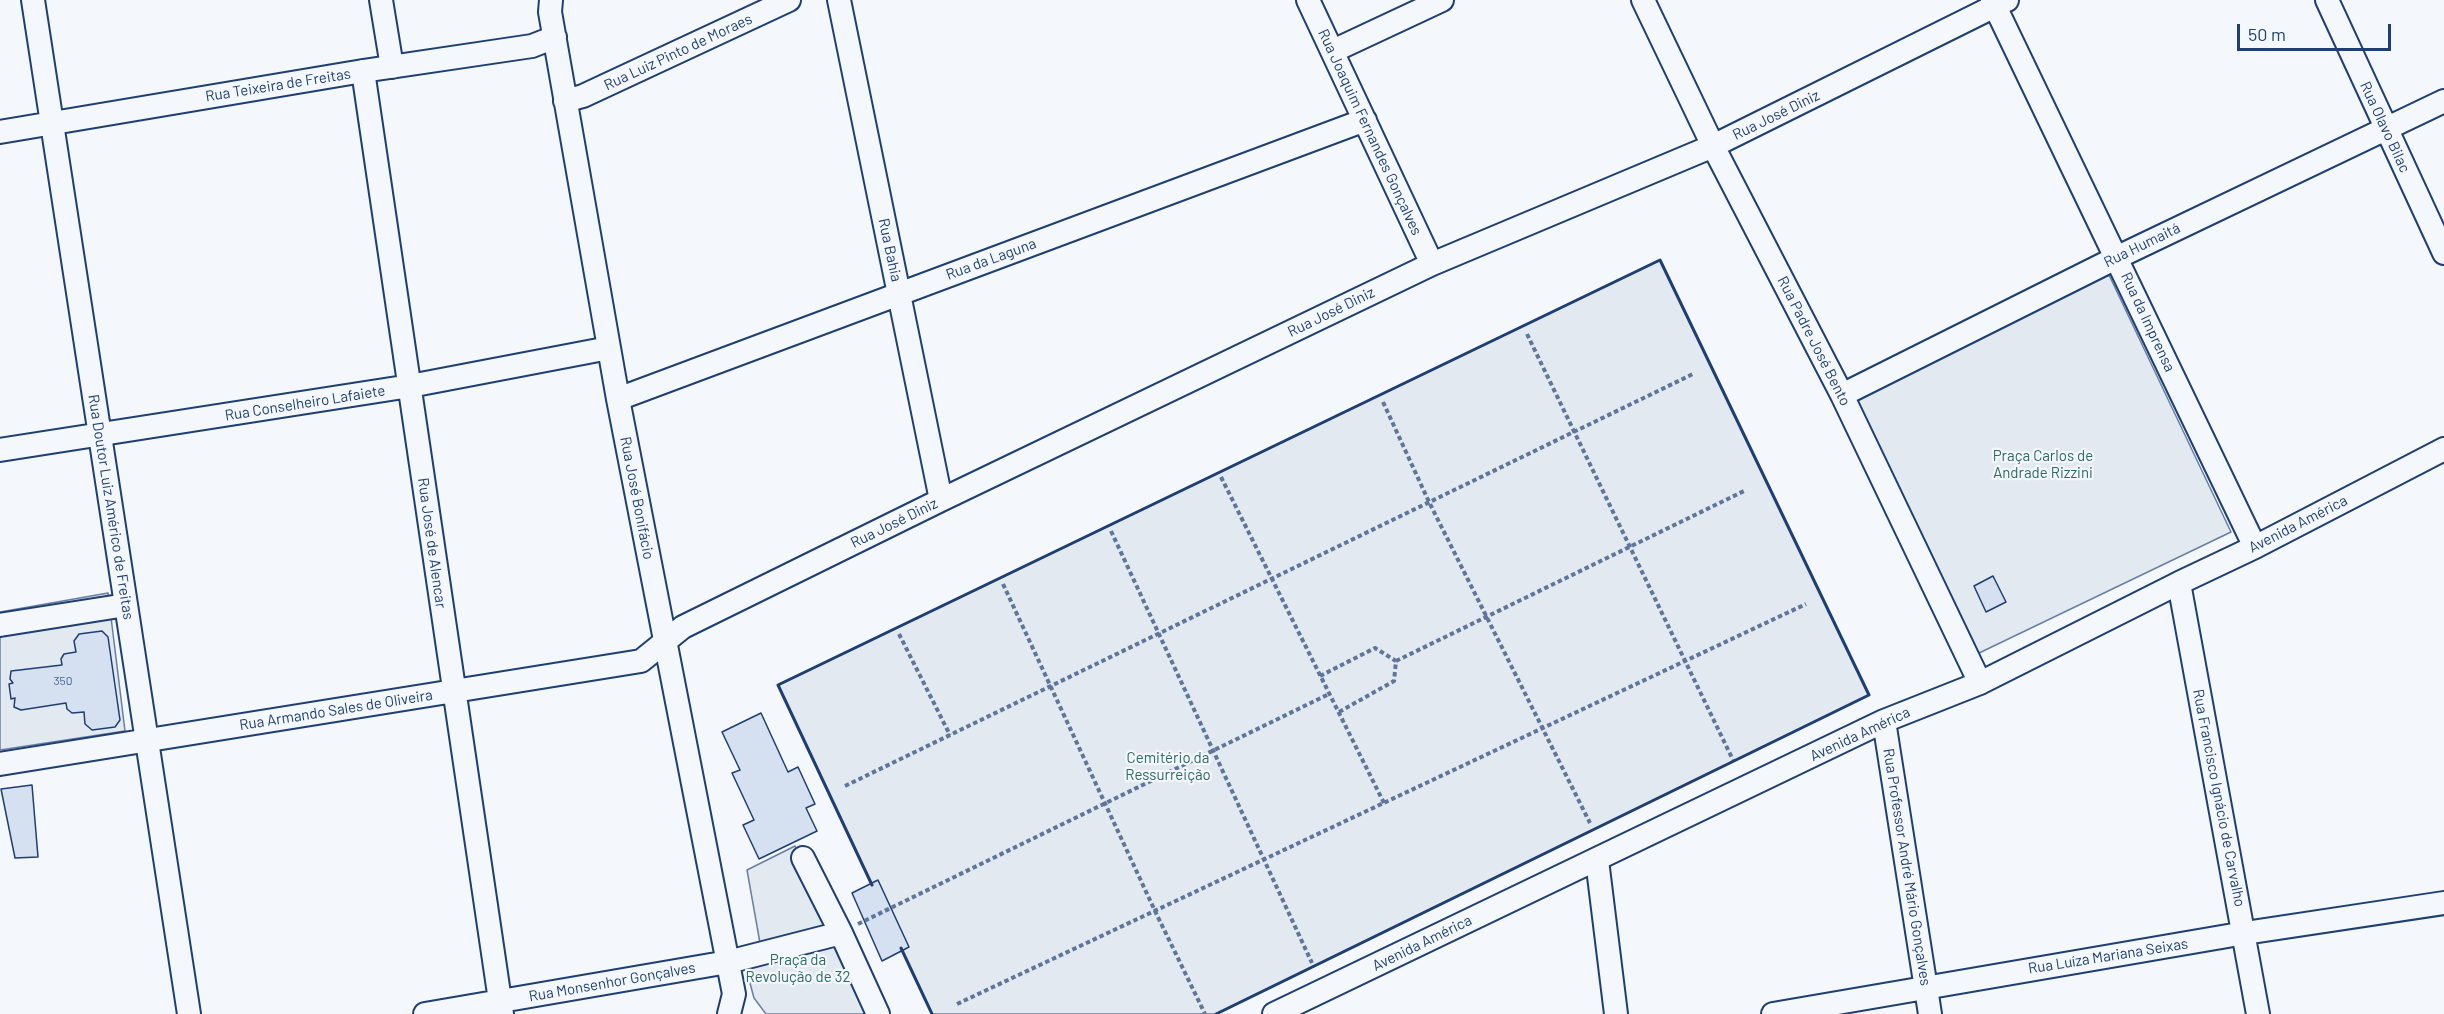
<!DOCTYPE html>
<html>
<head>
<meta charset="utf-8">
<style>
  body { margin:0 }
  #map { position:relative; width:2444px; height:1014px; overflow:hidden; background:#f4f7fb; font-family:Barlow,sans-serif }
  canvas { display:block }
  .scale { position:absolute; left:2237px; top:24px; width:154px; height:27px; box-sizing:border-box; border:3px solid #1d3f73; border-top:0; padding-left:8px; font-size:18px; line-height:21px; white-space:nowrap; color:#1d3f73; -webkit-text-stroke:4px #f4f7fb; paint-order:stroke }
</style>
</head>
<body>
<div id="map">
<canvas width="2444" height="1014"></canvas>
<div class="scale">50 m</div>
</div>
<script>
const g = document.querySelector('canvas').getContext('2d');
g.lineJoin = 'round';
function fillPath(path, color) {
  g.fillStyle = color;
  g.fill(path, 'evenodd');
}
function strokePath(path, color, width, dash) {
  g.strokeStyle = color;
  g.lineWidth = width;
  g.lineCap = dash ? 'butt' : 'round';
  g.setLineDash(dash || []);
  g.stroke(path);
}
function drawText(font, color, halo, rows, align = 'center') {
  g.font = font + ' Barlow,sans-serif';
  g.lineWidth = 4.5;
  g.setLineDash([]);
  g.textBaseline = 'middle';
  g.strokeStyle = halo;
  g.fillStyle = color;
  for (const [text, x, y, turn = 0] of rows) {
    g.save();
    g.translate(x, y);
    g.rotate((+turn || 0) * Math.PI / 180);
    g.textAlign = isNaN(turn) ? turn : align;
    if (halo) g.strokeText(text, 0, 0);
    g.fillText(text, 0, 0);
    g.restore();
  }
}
const green = new Path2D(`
  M 1660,260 L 1869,695 L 1216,1014 L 932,1014 L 778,685 Z
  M 2109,275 L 2231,532 L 1977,654 L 1855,397 Z
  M 108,593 L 125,731 L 0,750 L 0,612 Z
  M 795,846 L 866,1014 L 766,1014 L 754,998 L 741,950 L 760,943 L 747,870 Z`);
fillPath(green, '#e3e9f0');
strokePath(green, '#687fa3', 1.5);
const building = new Path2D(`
  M 1993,576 L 2006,602 L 1986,612 L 1974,586 Z
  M 102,631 L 108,637 L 120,720 L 115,727 L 92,730 L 85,724 L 84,712 L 72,713 L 67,709 L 66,703 L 21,710 L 14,707 L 15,698 L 11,699 L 9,684 L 13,683 L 10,679 L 11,671 L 62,665 L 61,659 L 64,654 L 76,652 L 74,641 L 79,634 Z
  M 761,713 L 788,772 L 798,767 L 815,804 L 806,808 L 817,831 L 759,859 L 743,825 L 754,820 L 732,773 L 740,770 L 722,732 Z
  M 32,785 L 38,857 L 15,858 L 1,789 Z
  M 878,880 L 909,947 L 882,961 L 852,893 Z`);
fillPath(building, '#d5e0f0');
strokePath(building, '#1d3f73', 1.5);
const minor = new Path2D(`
  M 33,0 L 189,1014
  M 381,0 L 392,67
  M 551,0 L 550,12 L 618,399 L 734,994 L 729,1014
  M 839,0 L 941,500
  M 1308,0 L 1432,264
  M 1643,0 L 1713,146 L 1842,395 L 1980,683
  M 1992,0 L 2255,547
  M 2327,0 L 2444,253
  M 1333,51 L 1442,0
  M 363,71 L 502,1014
  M 565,101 L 583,96 L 789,0
  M 0,132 L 363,71 L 532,46 L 555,37
  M 1842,395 L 2118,257 L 2444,101
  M 618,399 L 1365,120
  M 0,450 L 410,386 L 609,348
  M 2179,583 L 2258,1014
  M 0,625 L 126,605
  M 1884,721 L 1930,1014
  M 0,764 L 641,661 L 683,627 L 941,500 L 1432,264 L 1713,146 L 2007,0
  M 803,858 L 841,933 L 878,1014
  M 1597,860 L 1616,1014
  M 425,1014 L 728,962 L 841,933
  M 1274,1014 L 1884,721 L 1980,683 L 2179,583 L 2255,547 L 2444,449
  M 1773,1014 L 2245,933 L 2444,903`);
strokePath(minor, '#1d3f73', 26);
strokePath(new Path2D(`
  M 1527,334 L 1733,760
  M 1383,402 L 1429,502 L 1590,823
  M 1221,477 L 1384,803
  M 1111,531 L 1312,963
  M 1003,584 L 1155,911 L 1205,1014
  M 899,634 L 950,735
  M 1396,661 L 1744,491
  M 1320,676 L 1375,648 L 1396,661 L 1394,681 L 1339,712
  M 845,786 L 1695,373
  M 858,924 L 1329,694
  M 957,1004 L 1806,604`), '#5e769c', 4, [4.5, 3]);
strokePath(minor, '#f4f7fb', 22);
strokePath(new Path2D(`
  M 872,885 L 778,685 L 1660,260 L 1869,695 L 1216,1014
  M 901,948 L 932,1014`), '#1d3f73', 3);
drawText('12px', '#4b6792', null, [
  ["350",63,681]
]);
drawText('15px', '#1d3f73', '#f4f7fb', [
  ["Rua Luiz Pinto de Moraes",678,52,-25],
  ["Rua Teixeira de Freitas",278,85,-9],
  ["Rua José Diniz",1776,115,-26],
  ["Rua Olavo Bilac",2385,127,65],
  ["Rua Joaquim Fernandes Gonçalves",1370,132,65],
  ["Rua Humaitá",2142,245,-26],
  ["Rua Bahia",890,250,78],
  ["Rua da Laguna",991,259,-20],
  ["Rua José Diniz",1331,312,-26],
  ["Rua da Imprensa",2148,322,65],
  ["Rua Padre José Bento",1814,341,63],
  ["Rua Conselheiro Lafaiete",305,403,-9],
  ["Rua José Bonifácio",637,498,79],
  ["Rua Doutor Luiz Américo de Freitas",111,507,81],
  ["Rua José Diniz",894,523,-26],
  ["Avenida América",2298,524,-27],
  ["Rua José de Alencar",432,543,82],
  ["Rua Armando Sales de Oliveira",336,710,-9],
  ["Avenida América",1860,734,-25],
  ["Rua Francisco Ignácio de Carvalho",2219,798,79],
  ["Rua Professor André Mário Gonçalves",1907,867,81],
  ["Avenida América",1422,943,-26],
  ["Rua Luíza Mariana Seixas",2108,956,-9],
  ["Rua Monsenhor Gonçalves",612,982,-10]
]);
drawText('15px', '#2c6c60', '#f4f7fb', [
  ["Praça Carlos de",2043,456],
  ["Andrade Rizzini",2043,473],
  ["Cemitério da",1168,758],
  ["Ressurreição",1168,775],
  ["Praça da",798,960],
  ["Revolução de 32",798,977]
]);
</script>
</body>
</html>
